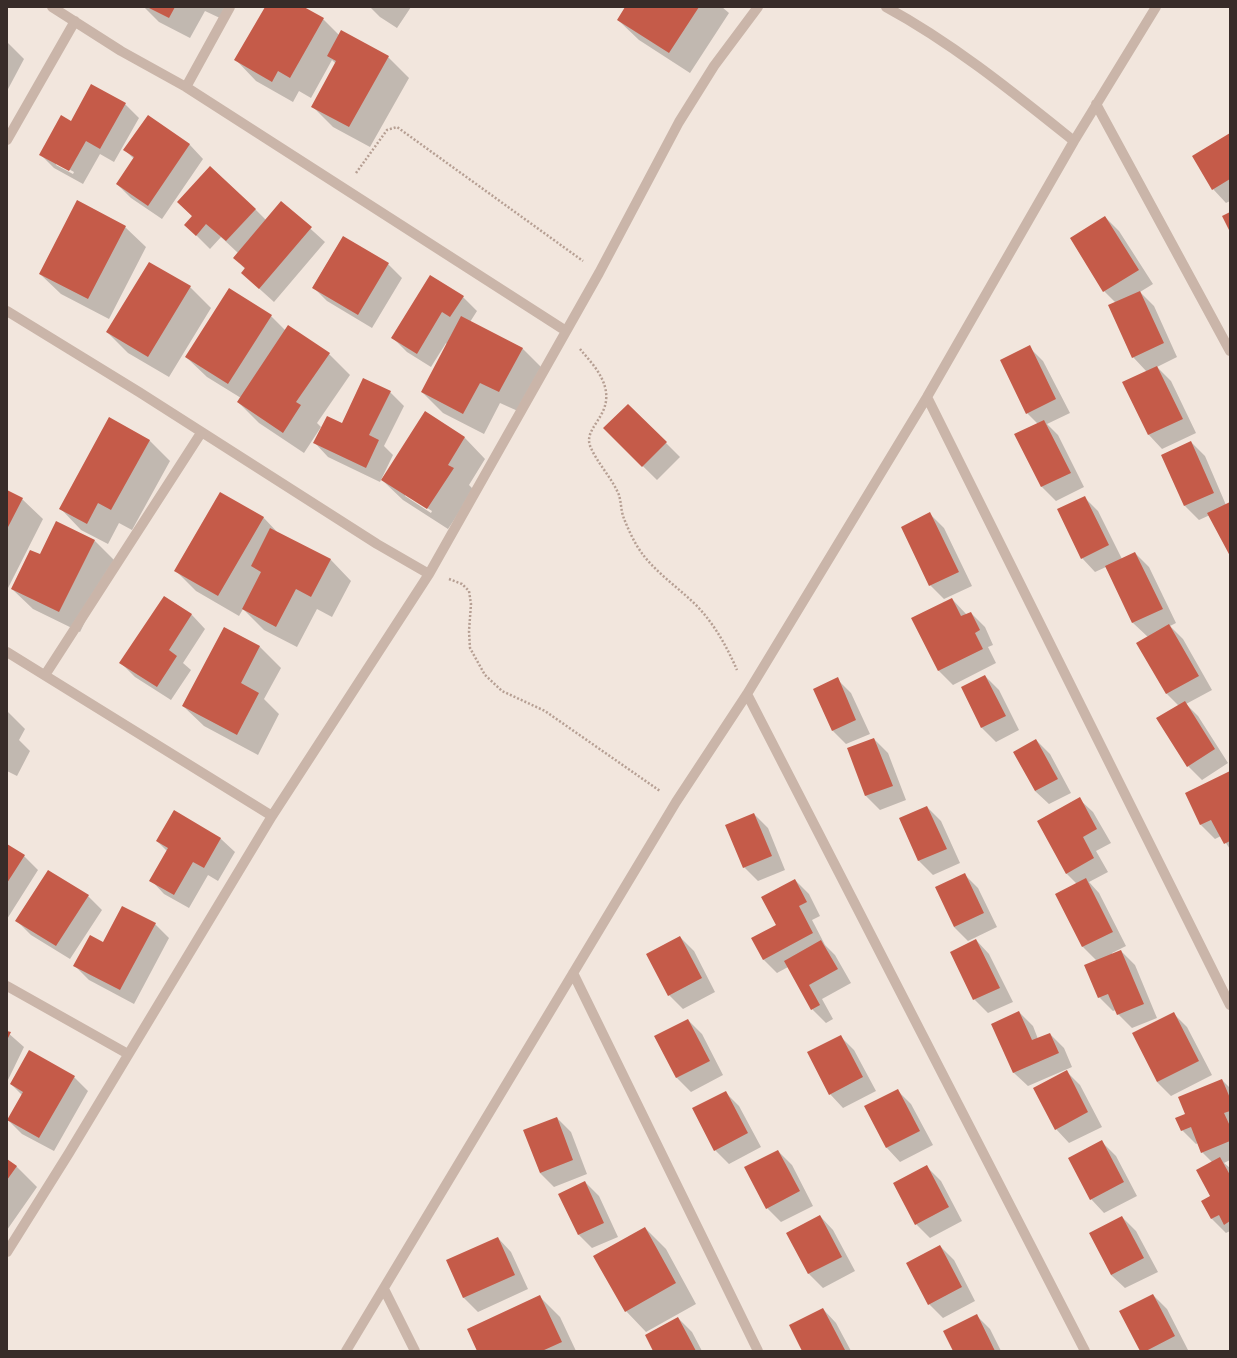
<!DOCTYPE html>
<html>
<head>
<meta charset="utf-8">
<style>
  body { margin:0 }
  #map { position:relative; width:1237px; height:1358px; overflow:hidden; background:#f2e6dd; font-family:Karla,sans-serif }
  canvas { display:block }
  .frame { position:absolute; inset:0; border:8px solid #382c29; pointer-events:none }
</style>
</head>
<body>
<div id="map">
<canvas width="1237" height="1358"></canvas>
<div class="frame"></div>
</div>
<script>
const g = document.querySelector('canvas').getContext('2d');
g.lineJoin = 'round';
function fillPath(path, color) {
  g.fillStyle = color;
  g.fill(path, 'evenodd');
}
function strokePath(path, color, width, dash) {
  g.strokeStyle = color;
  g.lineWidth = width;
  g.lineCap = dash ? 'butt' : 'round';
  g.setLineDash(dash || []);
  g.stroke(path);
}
fillPath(new Path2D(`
  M 144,7 L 229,7 L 222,19 L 205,11 L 190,38 L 159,22 Z
  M 266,7 L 302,7 L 323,19 L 339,35 L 388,57 L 409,78 L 370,147 L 333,127 L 313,107 L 336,64 L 332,60 L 311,98 L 299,91 L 293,102 L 256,81 L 236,60 Z
  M 370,7 L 411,7 L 397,28 L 380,17 Z
  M 626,7 L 722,7 L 729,13 L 690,73 L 639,40 L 618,20 Z
  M 7,42 L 24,59 L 7,91 Z
  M 125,104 L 139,118 L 114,162 L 100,154 L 83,184 L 54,168 L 41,155 L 71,122 ZM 56,162 L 74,172 L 73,174 L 56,165 Z
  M 148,116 L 190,145 L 203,159 L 162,219 L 131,198 L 117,184 L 134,159 L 125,150 Z
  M 1230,135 L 1230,201 L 1226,203 L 1213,189 Z
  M 178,202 L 255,209 L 266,220 L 281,202 L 325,242 L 274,302 L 242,273 L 245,269 L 234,257 L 238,253 L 221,237 L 210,249 L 186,225 L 193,217 Z
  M 1105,217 L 1119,231 L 1153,284 L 1140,292 L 1154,306 L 1177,357 L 1157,367 L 1171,381 L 1196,433 L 1162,449 L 1149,435 L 1124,383 L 1147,372 L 1133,357 L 1116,303 L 1104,291 Z
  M 125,227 L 146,247 L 109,319 L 61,294 L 40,274 Z
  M 343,237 L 388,264 L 402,278 L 372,328 L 327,301 L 313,287 Z
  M 190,287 L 211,308 L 169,377 L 128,353 L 107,332 Z
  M 463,297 L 477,311 L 470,322 L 522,348 L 543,369 L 520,412 L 500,403 L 484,434 L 443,413 L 422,392 L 447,344 L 446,343 L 431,367 L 407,352 L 393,338 Z
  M 271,316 L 286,331 L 329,354 L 350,375 L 317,423 L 321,427 L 304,453 L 259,423 L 238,402 L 241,398 L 207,377 L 186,357 Z
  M 1029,347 L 1043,361 L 1070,413 L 1047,424 L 1058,435 L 1084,487 L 1056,501 L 1042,487 L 1016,435 L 1038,424 L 1027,413 Z
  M 390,392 L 404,406 L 384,446 L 393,455 L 380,482 L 328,457 L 315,443 Z
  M 628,405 L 680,457 L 657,480 L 604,428 Z
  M 425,413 L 465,438 L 485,459 L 469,485 L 474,490 L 448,529 L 403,500 L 382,480 ZM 405,494 L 432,511 L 431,513 L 405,496 Z
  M 149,440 L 170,461 L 132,530 L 119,523 L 108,544 L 81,530 L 61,509 Z
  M 1191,442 L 1205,456 L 1226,505 L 1230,503 L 1230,554 L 1210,515 L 1199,520 L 1185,506 L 1162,455 Z
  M 7,491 L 22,499 L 43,519 L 7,590 Z
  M 1084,497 L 1098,511 L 1122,559 L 1135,553 L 1149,567 L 1176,623 L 1170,626 L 1183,639 L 1212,690 L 1186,704 L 1198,716 L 1228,763 L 1202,780 L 1188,766 L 1179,706 L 1167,694 L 1137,643 L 1148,637 L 1133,623 L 1106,567 L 1095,572 L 1082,558 Z
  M 930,514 L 944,528 L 972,586 L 944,599 L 930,585 Z
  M 263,517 L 279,534 L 331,560 L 351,581 L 332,617 L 317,609 L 297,647 L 264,630 L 243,609 L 239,616 L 196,591 L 176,571 Z
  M 95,541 L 115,561 L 80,632 L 33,609 L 12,589 L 40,556 Z
  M 165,597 L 192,615 L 205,629 L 183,663 L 191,670 L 171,700 L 135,677 L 121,663 Z
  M 952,599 L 967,615 L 971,613 L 985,627 L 993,645 L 988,647 L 996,663 L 953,685 L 939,671 L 913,619 Z
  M 224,628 L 260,647 L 281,668 L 264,699 L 279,714 L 258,755 L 204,726 L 183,706 Z
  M 985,676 L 999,690 L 1019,730 L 996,742 L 982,728 Z
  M 837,679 L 851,693 L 870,734 L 846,744 L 833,731 Z
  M 7,711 L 25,729 L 19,740 L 30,751 L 17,776 L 7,771 Z
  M 874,739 L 888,753 L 906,800 L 880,810 L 866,796 L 848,749 Z
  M 1036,740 L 1050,754 L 1071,793 L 1049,804 L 1035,791 Z
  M 1230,772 L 1230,849 L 1221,836 L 1215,839 L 1201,825 L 1186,794 Z
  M 1079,799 L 1093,812 L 1111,843 L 1096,851 L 1108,872 L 1089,882 L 1099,893 L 1126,946 L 1112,953 L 1112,954 L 1121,951 L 1135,965 L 1157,1018 L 1132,1028 L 1118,1014 L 1116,1010 L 1113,1011 L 1099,997 L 1097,961 L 1083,947 L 1056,894 L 1077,884 L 1066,873 Z
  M 927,807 L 941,821 L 960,863 L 933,875 L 919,861 L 900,819 Z
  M 174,812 L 221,839 L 235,852 L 218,881 L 208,875 L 189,908 L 164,894 L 151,880 L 167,851 L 157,841 Z
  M 754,814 L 768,828 L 785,870 L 758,881 L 744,867 Z
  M 7,845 L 24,856 L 38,870 L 7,919 Z
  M 964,874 L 978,888 L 997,927 L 968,941 L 954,927 Z
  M 795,880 L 809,894 L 820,916 L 812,920 L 825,945 L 835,955 L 851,983 L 822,999 L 833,1019 L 826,1023 L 812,1009 L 788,967 L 777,973 L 763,959 Z
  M 88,896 L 102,910 L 70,959 L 31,935 L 17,921 Z
  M 155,924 L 169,938 L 134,1004 L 89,980 L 75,966 L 104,943 Z
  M 680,937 L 694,951 L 715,992 L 683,1009 L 669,995 Z
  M 976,940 L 989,954 L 1013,1002 L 988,1013 L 974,999 Z
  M 1019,1012 L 1033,1026 L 1038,1039 L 1050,1034 L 1064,1048 L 1072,1067 L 1028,1086 L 1014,1073 L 992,1024 Z
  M 1173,1013 L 1187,1027 L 1212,1075 L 1171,1096 L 1157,1082 Z
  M 688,1020 L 702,1034 L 723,1075 L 691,1092 L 677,1078 L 655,1037 Z
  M 7,1032 L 24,1047 L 7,1082 Z
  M 840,1036 L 854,1050 L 876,1091 L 843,1108 L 830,1094 Z
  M 1066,1071 L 1080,1085 L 1102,1127 L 1069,1143 L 1056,1129 Z
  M 74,1077 L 88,1091 L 54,1151 L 22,1134 L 8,1120 L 22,1095 L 11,1084 Z
  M 1222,1080 L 1230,1088 L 1230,1160 L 1224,1163 L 1230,1168 L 1230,1231 L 1226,1233 L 1212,1219 L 1202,1202 L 1211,1197 L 1212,1162 L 1202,1152 L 1198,1143 L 1196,1144 L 1182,1130 L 1187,1114 Z
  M 897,1090 L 911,1104 L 933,1145 L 900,1162 L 887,1148 Z
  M 725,1092 L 739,1106 L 761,1147 L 729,1164 L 715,1150 Z
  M 557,1118 L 571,1132 L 587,1174 L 554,1187 L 540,1173 Z
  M 1102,1142 L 1116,1156 L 1137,1196 L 1104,1213 L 1091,1199 Z
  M 778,1151 L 792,1165 L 813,1206 L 781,1222 L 767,1208 Z
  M 7,1160 L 16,1166 L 37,1187 L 7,1230 Z
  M 927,1167 L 941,1181 L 962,1221 L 930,1238 L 916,1224 Z
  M 585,1182 L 599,1196 L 618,1237 L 592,1248 L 578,1234 Z
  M 820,1216 L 833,1230 L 855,1271 L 823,1288 L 809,1274 L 787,1233 Z
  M 1122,1217 L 1136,1231 L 1158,1272 L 1125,1288 L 1111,1275 Z
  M 645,1228 L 666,1249 L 696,1304 L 646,1332 L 626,1311 Z
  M 498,1238 L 511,1252 L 528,1289 L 478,1312 L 464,1298 L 447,1261 Z
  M 940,1246 L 954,1260 L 975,1301 L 943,1318 L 929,1304 Z
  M 1153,1295 L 1167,1309 L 1188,1350 L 1141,1351 Z
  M 539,1296 L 560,1317 L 576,1351 L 478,1351 Z
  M 823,1309 L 836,1323 L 851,1351 L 803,1351 L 790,1326 Z
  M 977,1316 L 990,1329 L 1001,1351 L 954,1351 Z
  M 678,1318 L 692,1332 L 702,1351 L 654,1351 Z`), '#0003');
fillPath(new Path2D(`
  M 147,7 L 175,7 L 169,18 Z
  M 265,7 L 304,7 L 324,18 L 290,78 L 278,71 L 272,82 L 234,60 Z
  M 625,7 L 699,7 L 669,53 L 617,20 Z
  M 341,30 L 389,56 L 349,127 L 311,107 L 336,61 L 327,56 Z
  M 91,84 L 126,103 L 100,149 L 86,141 L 69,171 L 39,155 L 61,115 L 71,121 Z
  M 148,115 L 190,144 L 148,206 L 116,184 L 134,157 L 123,150 Z
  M 1230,133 L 1230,179 L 1212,190 L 1192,156 Z
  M 210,166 L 256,209 L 226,241 L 206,224 L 196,236 L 184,225 L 192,216 L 177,202 Z
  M 77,200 L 126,226 L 88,299 L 39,274 Z
  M 281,201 L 312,227 L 259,289 L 241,273 L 245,268 L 233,258 Z
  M 1230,212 L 1230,232 L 1222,216 Z
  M 1105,216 L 1139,270 L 1103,292 L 1070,238 Z
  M 343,236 L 389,263 L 358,315 L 312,288 Z
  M 149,262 L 191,286 L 148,357 L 106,332 Z
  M 430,275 L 464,296 L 450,317 L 442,312 L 417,354 L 391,338 Z
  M 229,288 L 272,315 L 228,384 L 185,357 Z
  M 1140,291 L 1164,343 L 1132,358 L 1108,305 Z
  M 461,316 L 523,348 L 499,392 L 480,383 L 463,414 L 421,392 Z
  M 288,325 L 330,353 L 296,402 L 301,405 L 283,433 L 237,402 Z
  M 1030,345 L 1056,399 L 1026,414 L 1000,360 Z
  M 1157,366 L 1183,419 L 1148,435 L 1122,382 Z
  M 363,378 L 391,391 L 369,435 L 379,440 L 366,468 L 313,443 L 327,416 L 342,423 Z
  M 628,404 L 667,442 L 642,467 L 603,428 Z
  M 425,411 L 465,437 L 448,465 L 454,468 L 427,509 L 381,480 Z
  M 109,417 L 150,440 L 111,510 L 98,503 L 87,524 L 59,509 Z
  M 1044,420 L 1071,473 L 1041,487 L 1014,434 Z
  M 1191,441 L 1214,493 L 1184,506 L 1161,455 Z
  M 7,490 L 23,498 L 7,529 Z
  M 220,492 L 264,517 L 218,596 L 174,571 Z
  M 1085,496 L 1109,545 L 1081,559 L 1057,509 Z
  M 1230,502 L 1230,556 L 1207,513 Z
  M 930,512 L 959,572 L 929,586 L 901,527 Z
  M 56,521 L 95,540 L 59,612 L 11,589 L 30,550 L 40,554 Z
  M 270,528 L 331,559 L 311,597 L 296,589 L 276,627 L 242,609 L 261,572 L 251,566 Z
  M 1135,552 L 1163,609 L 1132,623 L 1105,566 Z
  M 164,596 L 192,614 L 169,650 L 177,656 L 157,687 L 119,663 Z
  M 952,598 L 961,616 L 971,612 L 980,630 L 975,633 L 983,649 L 938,671 L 911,618 Z
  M 1169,624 L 1199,676 L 1166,694 L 1136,643 Z
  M 224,627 L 260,646 L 241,683 L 259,693 L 237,735 L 182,706 Z
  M 985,675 L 1006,716 L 981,728 L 961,687 Z
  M 838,677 L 856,720 L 832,731 L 813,689 Z
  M 1185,701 L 1215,749 L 1187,767 L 1156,718 Z
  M 874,738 L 893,786 L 865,796 L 847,748 Z
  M 1036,739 L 1058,779 L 1035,791 L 1013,752 Z
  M 1230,771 L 1230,841 L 1224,844 L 1211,820 L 1200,825 L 1185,793 Z
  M 1080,797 L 1097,829 L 1083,837 L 1094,858 L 1066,874 L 1037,821 Z
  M 927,806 L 947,849 L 918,861 L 899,818 Z
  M 174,810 L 221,838 L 204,868 L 193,862 L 174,895 L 149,881 L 168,848 L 156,841 Z
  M 754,813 L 772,856 L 743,868 L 725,825 Z
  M 7,844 L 25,855 L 7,883 Z
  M 48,870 L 89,895 L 56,946 L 15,921 Z
  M 965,873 L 984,913 L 954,927 L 935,887 Z
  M 1086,878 L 1113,932 L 1082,947 L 1055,894 Z
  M 795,879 L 807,902 L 799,906 L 813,933 L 763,960 L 751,938 L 776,925 L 761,897 Z
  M 122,906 L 156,923 L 120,990 L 73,966 L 90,935 L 103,942 Z
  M 680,936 L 702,978 L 668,996 L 646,954 Z
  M 976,939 L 1000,988 L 973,1000 L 950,952 Z
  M 821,940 L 838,969 L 809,985 L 820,1005 L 811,1010 L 784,961 Z
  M 1121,950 L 1144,1004 L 1117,1015 L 1108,994 L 1098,998 L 1084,965 Z
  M 1019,1011 L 1032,1040 L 1050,1033 L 1059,1053 L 1013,1073 L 991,1024 Z
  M 1174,1012 L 1199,1061 L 1157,1082 L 1132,1033 Z
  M 688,1019 L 710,1061 L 676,1078 L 654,1036 Z
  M 7,1031 L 11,1032 L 7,1040 Z
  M 841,1035 L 863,1077 L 829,1095 L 807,1052 Z
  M 29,1050 L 75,1076 L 39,1138 L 7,1120 L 23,1092 L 10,1084 Z
  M 1067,1070 L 1088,1112 L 1055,1130 L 1033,1088 Z
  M 1222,1079 L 1230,1098 L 1230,1111 L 1224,1113 L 1230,1126 L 1230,1141 L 1201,1153 L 1191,1127 L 1181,1131 L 1175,1118 L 1185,1114 L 1178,1097 Z
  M 898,1089 L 920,1131 L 886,1148 L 864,1106 Z
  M 726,1091 L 748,1133 L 714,1151 L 692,1108 Z
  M 557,1117 L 573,1160 L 540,1173 L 523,1130 Z
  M 1102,1140 L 1124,1182 L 1090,1200 L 1068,1158 Z
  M 778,1150 L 800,1191 L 766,1209 L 744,1167 Z
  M 1220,1157 L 1230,1175 L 1230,1221 L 1224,1225 L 1219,1215 L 1211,1219 L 1201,1201 L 1210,1196 L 1196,1170 Z
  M 7,1159 L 17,1166 L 7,1180 Z
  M 927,1165 L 949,1207 L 915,1225 L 893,1183 Z
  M 585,1181 L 604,1223 L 578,1235 L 558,1194 Z
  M 820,1215 L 842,1257 L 808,1274 L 786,1233 Z
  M 1122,1216 L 1144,1258 L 1111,1275 L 1089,1233 Z
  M 645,1227 L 676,1283 L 625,1312 L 593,1256 Z
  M 498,1237 L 515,1275 L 463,1298 L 446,1260 Z
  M 940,1245 L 962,1287 L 928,1305 L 906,1263 Z
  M 1153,1294 L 1175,1336 L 1146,1351 L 1140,1351 L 1119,1311 Z
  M 540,1295 L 562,1342 L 542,1351 L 477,1351 L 467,1329 Z
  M 823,1308 L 845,1350 L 802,1351 L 789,1325 Z
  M 977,1314 L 995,1351 L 953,1351 L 943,1331 Z
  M 678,1317 L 696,1351 L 653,1351 L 645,1335 Z`), '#c55b49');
strokePath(new Path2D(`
  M 356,173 L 387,130 L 397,127 L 583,261
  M 580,349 C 589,360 601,372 605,387 C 613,417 581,428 591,448 C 598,464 612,478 619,495 C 621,502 621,509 623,516 C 628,529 635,545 644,556 C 659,575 680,589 697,606 C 715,625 727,647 737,670
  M 449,579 L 462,584 L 469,591 L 471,604 L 469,631 L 470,648 L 485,675 L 502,691 L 545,711 L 660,791`), '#b69f93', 2.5, [2, 2]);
strokePath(new Path2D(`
  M 52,7 L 121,51 L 186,87 L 230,7
  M 886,7 C 954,44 1014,93 1074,141
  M 186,87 L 566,331
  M 1096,104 L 1230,351
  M 7,140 L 75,21
  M 7,311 L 139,392 L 377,544 L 429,574
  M 927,397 L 1230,1005
  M 7,652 L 272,816
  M 45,675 L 201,433
  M 747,694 L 1085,1351
  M 573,973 L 758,1351
  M 7,986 L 128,1054
  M 7,1252 L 69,1153 L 272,816 L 429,574 L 599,273 L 679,122 L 714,66 L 758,7
  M 384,1289 L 415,1351
  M 346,1351 L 676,802 L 747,694 L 927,397 L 1074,141 L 1156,7`), '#cab5a9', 10);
</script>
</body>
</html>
